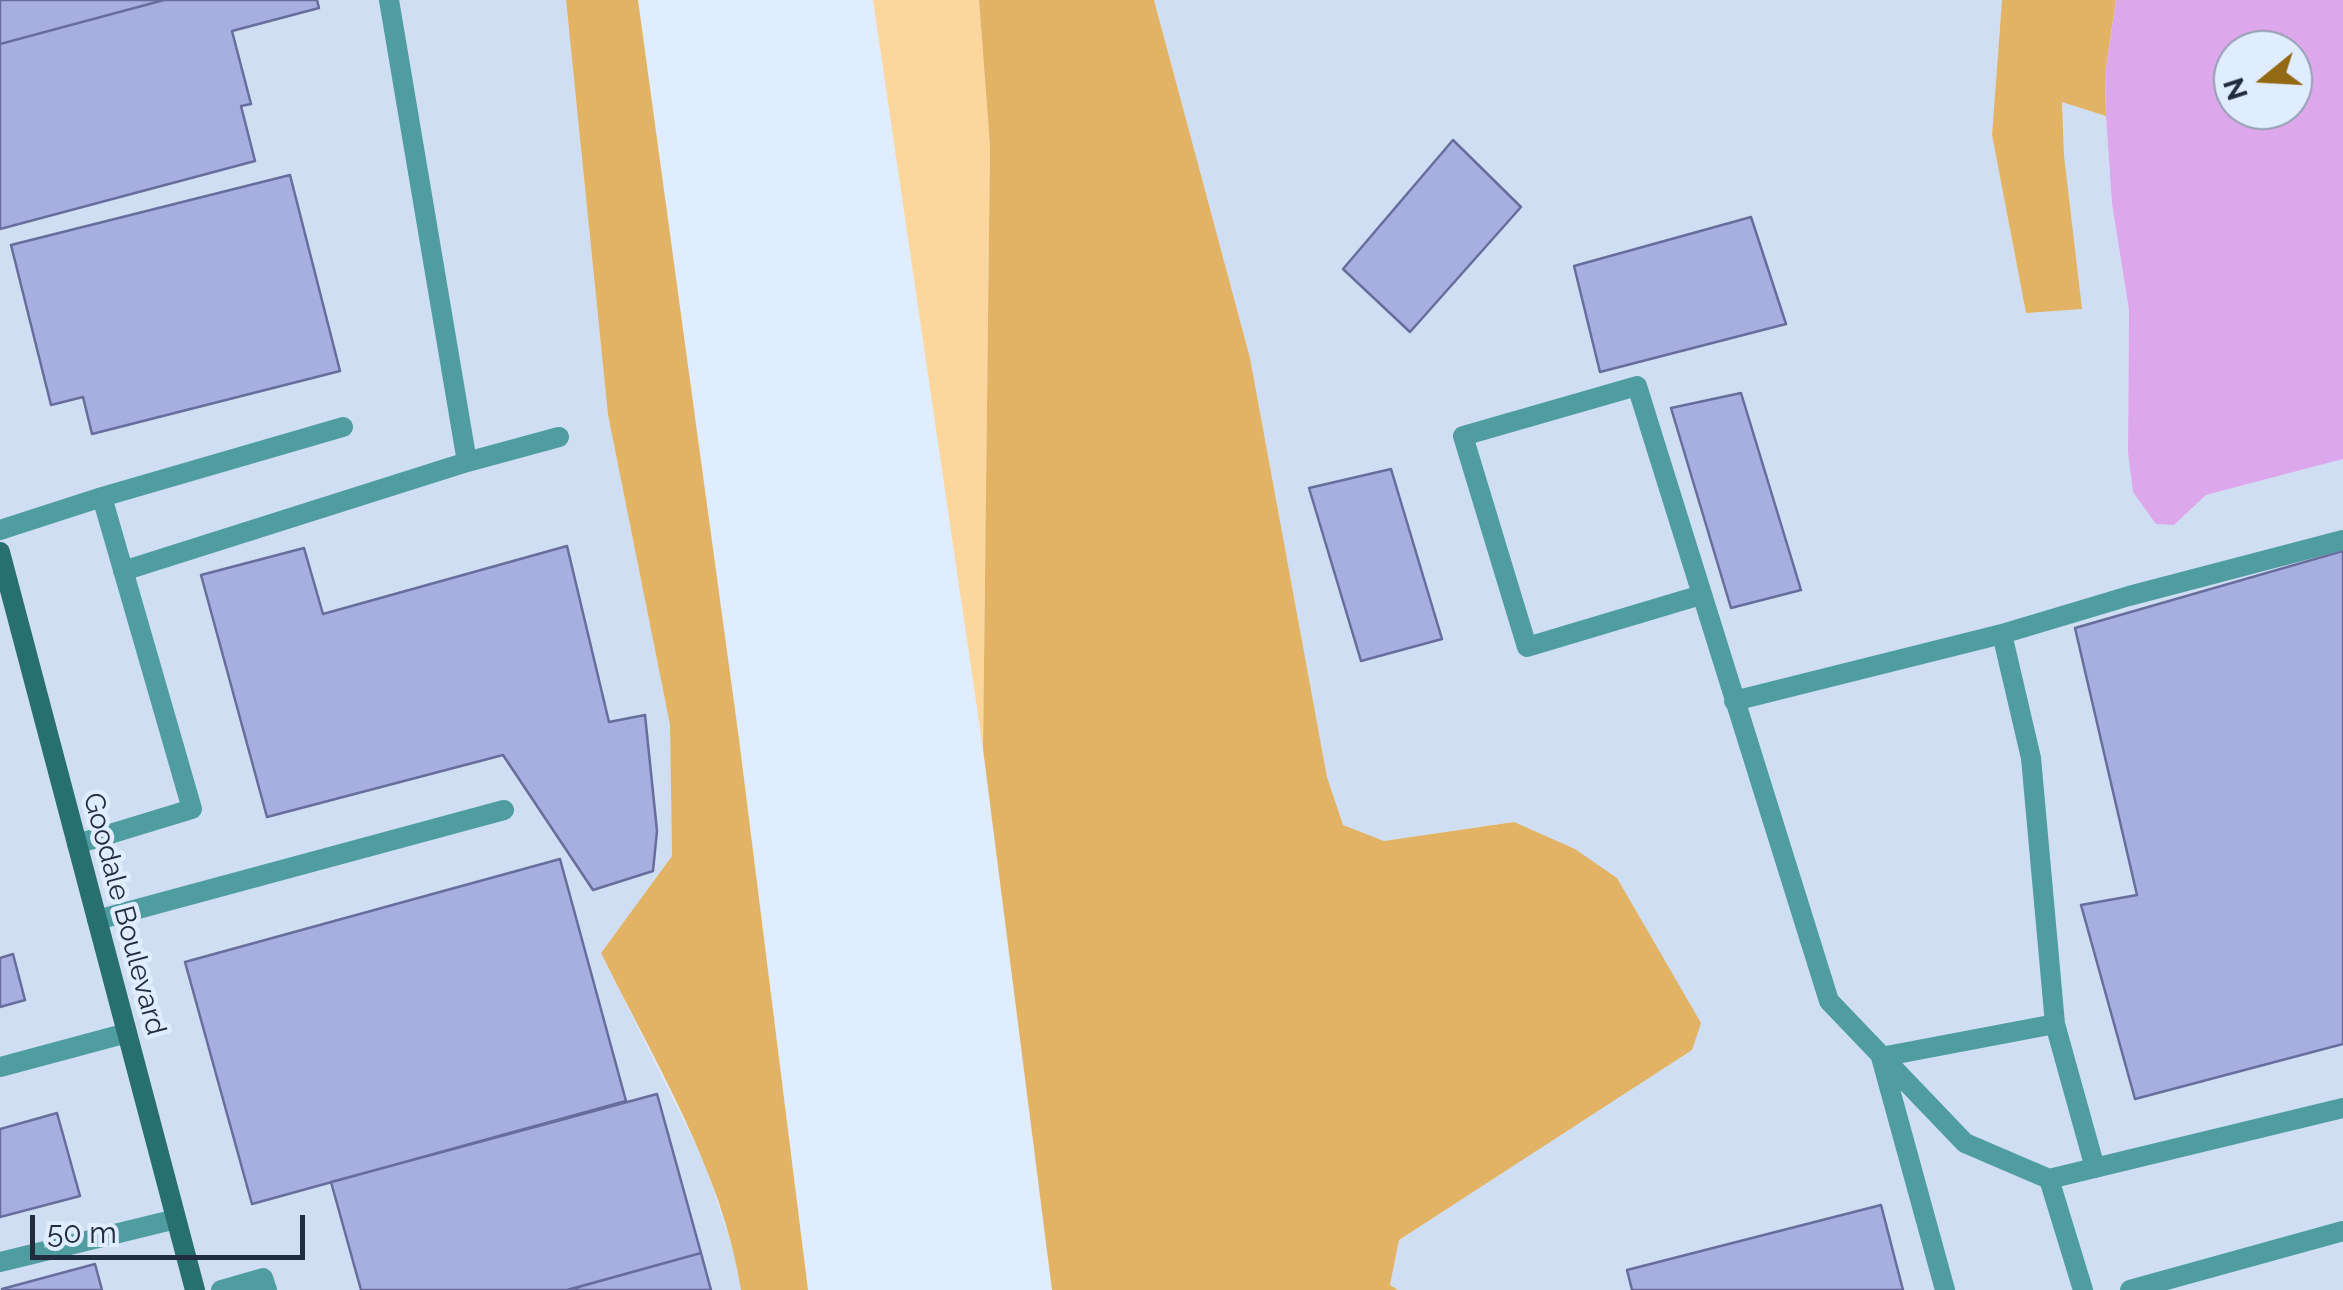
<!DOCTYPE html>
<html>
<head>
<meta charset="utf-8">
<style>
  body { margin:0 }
  #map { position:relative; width:2343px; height:1290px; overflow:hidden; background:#e0ecff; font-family:Raleway,sans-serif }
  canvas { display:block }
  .north { position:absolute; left:2213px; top:30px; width:100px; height:100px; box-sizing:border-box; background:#e0ecff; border:2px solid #949fb2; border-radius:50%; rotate:252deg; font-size:28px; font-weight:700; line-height:40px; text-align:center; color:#212c3e }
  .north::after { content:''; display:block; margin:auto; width:35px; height:45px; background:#946914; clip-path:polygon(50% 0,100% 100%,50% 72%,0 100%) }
  .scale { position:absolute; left:30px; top:1215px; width:275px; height:45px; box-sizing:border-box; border:5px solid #212c3e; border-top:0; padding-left:12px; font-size:30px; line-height:35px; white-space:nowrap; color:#212c3e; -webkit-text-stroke:8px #e0ecff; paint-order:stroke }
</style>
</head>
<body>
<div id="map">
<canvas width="2343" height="1290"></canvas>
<div class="north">N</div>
<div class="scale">50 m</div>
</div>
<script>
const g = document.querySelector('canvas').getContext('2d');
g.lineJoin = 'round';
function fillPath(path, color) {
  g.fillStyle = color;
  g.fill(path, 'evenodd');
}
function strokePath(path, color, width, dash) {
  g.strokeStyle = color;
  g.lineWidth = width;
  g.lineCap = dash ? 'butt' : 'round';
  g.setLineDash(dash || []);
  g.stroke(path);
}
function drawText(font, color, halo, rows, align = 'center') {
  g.font = font + ' Raleway,sans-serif';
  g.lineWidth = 9;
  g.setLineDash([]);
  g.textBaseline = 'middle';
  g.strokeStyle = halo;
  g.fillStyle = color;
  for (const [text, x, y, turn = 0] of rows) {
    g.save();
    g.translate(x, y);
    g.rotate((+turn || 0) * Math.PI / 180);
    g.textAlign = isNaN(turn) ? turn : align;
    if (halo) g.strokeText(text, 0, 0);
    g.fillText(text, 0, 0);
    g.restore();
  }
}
fillPath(new Path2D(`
  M 0,0 L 566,0 L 608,415 L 670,725 L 672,856 L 601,953 L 705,1164 L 735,1256 L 741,1290 L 0,1290 Z
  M 1154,0 L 2002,0 L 1992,135 L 2026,313 L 2064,156 L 2062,101 L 2106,116 L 2112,204 L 2129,310 L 2128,452 L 2174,525 L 2206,495 L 2343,459 L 2343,1290 L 1398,1290 L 1390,1286 L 1399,1240 L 1691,1050 L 1655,946 L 1617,878 L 1514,822 L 1384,841 L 1343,826 L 1327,777 L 1250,358 Z`), '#cfdef3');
fillPath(new Path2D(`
  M 873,0 L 979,0 L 990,146 L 983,749 Z`), '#fbd79e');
fillPath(new Path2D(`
  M 566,0 L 638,0 L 739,739 L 808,1290 L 741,1290 C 723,1172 653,1059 601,953 L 672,856 L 670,725 L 608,415 Z
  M 979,0 L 1154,0 L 1250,358 L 1327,777 L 1343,825 L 1384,841 L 1514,822 L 1575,849 L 1617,878 L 1701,1023 L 1692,1050 L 1399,1240 L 1390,1285 L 1398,1290 L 1052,1290 L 983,749 L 990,146 Z
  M 2002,0 L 2116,0 L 2105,75 L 2106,116 L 2062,102 L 2064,156 L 2082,309 L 2026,313 L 1992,135 Z`), '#e2b364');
fillPath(new Path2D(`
  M 2116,0 L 2343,0 L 2343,459 L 2206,495 L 2174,525 L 2156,524 L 2133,492 L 2128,452 L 2129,310 L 2112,204 L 2106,116 L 2105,75 ZM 2233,50 L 2293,50 L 2293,110 L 2233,110 Z`), '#dda7eb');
const building = new Path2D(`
  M 0,0 L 164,0 L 0,44 Z
  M 164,0 L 317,0 L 319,8 L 232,31 L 251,104 L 241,106 L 255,161 L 0,229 L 0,44 Z
  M 1453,140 L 1521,207 L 1410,332 L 1343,269 Z
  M 290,175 L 340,371 L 92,434 L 83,397 L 51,405 L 11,245 Z
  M 1751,217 L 1786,324 L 1600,372 L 1574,266 Z
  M 1741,393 L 1801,590 L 1731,608 L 1671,408 Z
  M 1391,469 L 1442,639 L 1361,661 L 1309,488 Z
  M 567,546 L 609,722 L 645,715 L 657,831 L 653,871 L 593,890 L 503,755 L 267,817 L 201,575 L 304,548 L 323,614 Z
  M 2343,551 L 2343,1044 L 2135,1099 L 2081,905 L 2137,895 L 2075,628 Z
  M 560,859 L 626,1101 L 252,1204 L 185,962 Z
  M 13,954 L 25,1000 L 0,1007 L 0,958 Z
  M 657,1094 L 701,1253 L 567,1290 L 361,1290 L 331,1182 Z
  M 57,1113 L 80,1196 L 0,1217 L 0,1129 Z
  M 1881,1205 L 1903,1290 L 1632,1290 L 1627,1270 Z
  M 701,1253 L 711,1290 L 568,1290 Z
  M 95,1264 L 102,1290 L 3,1290 L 2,1289 Z`);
fillPath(building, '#a7aee0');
strokePath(building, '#686d9c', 2.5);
strokePath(new Path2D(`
  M 467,462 L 559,437
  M 0,530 L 102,497
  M 123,571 L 467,462 L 389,0
  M 1701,595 L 1527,647 L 1463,436 L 1637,386 L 1829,1001 L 1965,1143 L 2049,1179
  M 1734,701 L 2002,634
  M 77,844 L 192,809 L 102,497 L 343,427
  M 97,920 L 504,810
  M 2055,1024 L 2031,758 L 2002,634 L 2129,596 L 2343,540
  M 0,1262 L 176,1219
  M 221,1290 L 263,1278 L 267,1290
  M 1945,1290 L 1881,1057 L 2055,1024 L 2095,1168
  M 2083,1290 L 2049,1179 L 2343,1108
  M 2130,1290 L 2343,1231`), '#4f9da0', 20);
strokePath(new Path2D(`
  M 0,1067 L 127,1033`), '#4f9da0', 20);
strokePath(new Path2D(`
  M 0,552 L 195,1290`), '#286f72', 20);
drawText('28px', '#212c3e', '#e0ecff', [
  ["Goodale Boulevard",124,914,75]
]);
</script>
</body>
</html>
